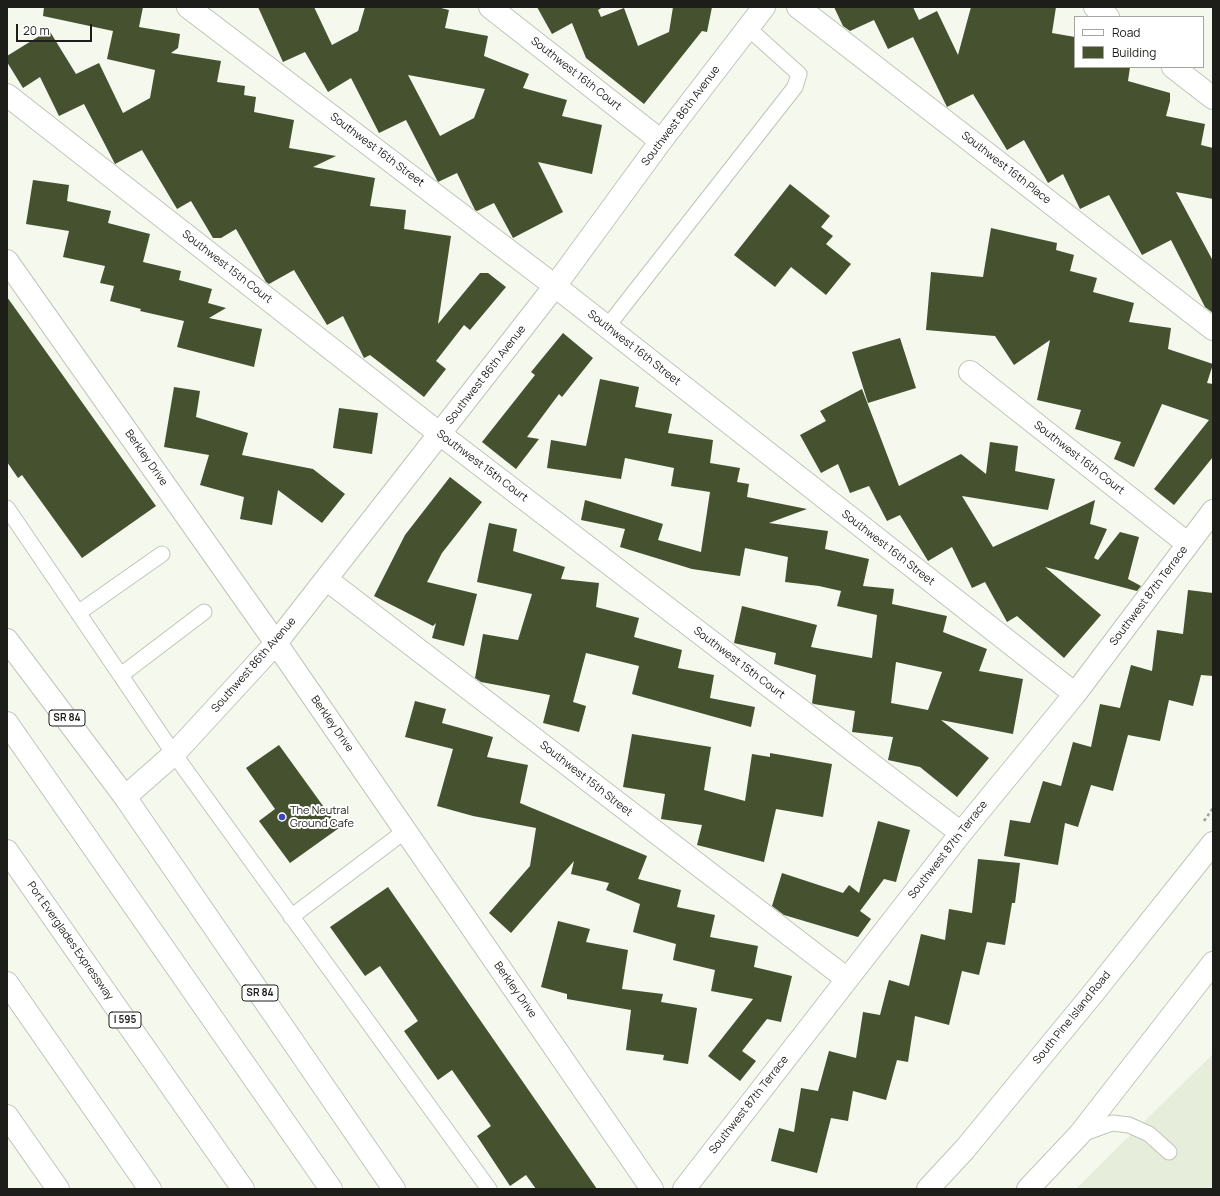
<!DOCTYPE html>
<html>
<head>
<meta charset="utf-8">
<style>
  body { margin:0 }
  #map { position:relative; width:1220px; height:1196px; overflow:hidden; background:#f4f8ed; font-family:Manrope,sans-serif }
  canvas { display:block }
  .frame { position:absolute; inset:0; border:8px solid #1d1e1a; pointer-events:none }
  .legend { position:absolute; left:1074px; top:16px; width:130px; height:52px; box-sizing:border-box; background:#fff; border:1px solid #a5a5a3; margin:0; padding:5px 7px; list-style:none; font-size:12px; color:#1d1e1a }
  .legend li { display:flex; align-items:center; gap:8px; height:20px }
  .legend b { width:20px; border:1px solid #a5a5a3 }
  .scale { position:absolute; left:16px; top:24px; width:76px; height:18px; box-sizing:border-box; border:2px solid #1d1e1a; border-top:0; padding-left:5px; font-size:12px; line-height:14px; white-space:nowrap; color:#1d1e1a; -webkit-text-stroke:3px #fff; paint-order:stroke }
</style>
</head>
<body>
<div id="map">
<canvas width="1220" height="1196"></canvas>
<div class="frame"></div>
<ul class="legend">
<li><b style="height:5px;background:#fff"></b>Road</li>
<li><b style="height:11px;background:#45512f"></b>Building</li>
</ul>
<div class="scale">20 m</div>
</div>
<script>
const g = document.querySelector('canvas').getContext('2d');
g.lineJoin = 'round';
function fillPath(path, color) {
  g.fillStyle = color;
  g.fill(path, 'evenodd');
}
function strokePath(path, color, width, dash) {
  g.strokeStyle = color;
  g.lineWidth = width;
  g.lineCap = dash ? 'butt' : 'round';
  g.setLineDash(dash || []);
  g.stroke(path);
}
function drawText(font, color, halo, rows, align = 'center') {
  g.font = font + ' Manrope,sans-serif';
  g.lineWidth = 4;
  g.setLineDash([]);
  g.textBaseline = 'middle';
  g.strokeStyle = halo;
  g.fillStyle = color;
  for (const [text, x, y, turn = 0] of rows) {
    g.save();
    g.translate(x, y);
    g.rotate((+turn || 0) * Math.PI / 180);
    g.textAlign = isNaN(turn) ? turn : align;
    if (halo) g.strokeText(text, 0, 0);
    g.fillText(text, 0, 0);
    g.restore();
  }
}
fillPath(new Path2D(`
  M 1213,1054 L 1213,1189 L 1076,1189 L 1112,1153 Z`), '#e6eddb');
fillPath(new Path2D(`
  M 44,7 L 143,7 L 139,27 L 180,34 L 178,48 L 171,53 L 221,61 L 217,82 L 245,86 L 244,95 L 256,97 L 254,112 L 294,120 L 289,148 L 336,156 L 313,167 L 375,178 L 370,206 L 406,210 L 404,229 L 451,236 L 438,324 L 480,273 L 488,273 L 506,287 L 470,330 L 464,325 L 436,361 L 446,369 L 424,397 L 370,355 L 364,358 L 343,316 L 327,325 L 294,270 L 269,284 L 266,282 L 236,229 L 221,238 L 213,238 L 191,201 L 177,209 L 142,150 L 115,164 L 84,104 L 59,116 L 40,77 L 23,88 L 7,62 L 7,56 L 49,30 L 76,74 L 99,63 L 123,113 L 150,98 L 155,70 L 107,59 L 113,31 L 43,16 Z
  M 258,7 L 314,7 L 332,45 L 358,31 L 365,7 L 437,7 L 449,10 L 445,28 L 488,36 L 484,56 L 529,74 L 523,88 L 567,100 L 562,116 L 602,125 L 592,174 L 538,162 L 563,212 L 513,238 L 494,203 L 477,211 L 475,210 L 457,173 L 438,182 L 406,120 L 379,133 L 351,78 L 328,92 L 305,52 L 283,62 ZM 408,75 L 485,89 L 474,118 L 440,136 Z
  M 537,7 L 603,7 L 598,10 L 601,17 L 624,8 L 638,46 L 669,32 L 673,7 L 712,7 L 707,32 L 702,31 L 644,104 L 586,58 L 572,23 L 552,34 Z
  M 834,7 L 913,7 L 919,20 L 937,11 L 958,55 L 971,7 L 1056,7 L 1052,33 L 1075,37 L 1075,67 L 1130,67 L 1128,81 L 1170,93 L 1170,101 L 1166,116 L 1205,124 L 1201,145 L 1213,148 L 1213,199 L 1176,192 L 1213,261 L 1213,313 L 1205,307 L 1171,240 L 1142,255 L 1109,195 L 1080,209 L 1063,174 L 1048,183 L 1024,140 L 1007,150 L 973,94 L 947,107 L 913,37 L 888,49 L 874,20 L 850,31 L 843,26 Z
  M 33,180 L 69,185 L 67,201 L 111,211 L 108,223 L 150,234 L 143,262 L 181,271 L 179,280 L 212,289 L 208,303 L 226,308 L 209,318 L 262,329 L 254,367 L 177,347 L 184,321 L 140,311 L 141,309 L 110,301 L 114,286 L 100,283 L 105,266 L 63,257 L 69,231 L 26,224 Z
  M 790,184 L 830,216 L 821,227 L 833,236 L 826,244 L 851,264 L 826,295 L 791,267 L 775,287 L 734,255 Z
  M 991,228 L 1057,243 L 1056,250 L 1074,255 L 1070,271 L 1097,278 L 1093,292 L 1134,303 L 1129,322 L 1171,328 L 1168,349 L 1213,364 L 1207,383 L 1213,384 L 1213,457 L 1174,505 L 1154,489 L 1209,420 L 1162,404 L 1134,467 L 1114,459 L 1121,442 L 1075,429 L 1081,410 L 1037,400 L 1050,340 L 1014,365 L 995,336 L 926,330 L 931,272 L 983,277 Z
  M 7,297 L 156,506 L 82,558 L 22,475 L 18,478 L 7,462 Z
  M 563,333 L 593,358 L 562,397 L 559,394 L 527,437 L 539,439 L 516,469 L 482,442 L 535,375 L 531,372 Z
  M 900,338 L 916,388 L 868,403 L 852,352 Z
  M 600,379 L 639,387 L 635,407 L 672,414 L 668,433 L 713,440 L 710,463 L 740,468 L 737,482 L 749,484 L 747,497 L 807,509 L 769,523 L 828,531 L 825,549 L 869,559 L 863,586 L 894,589 L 892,604 L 947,616 L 943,632 L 987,649 L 979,671 L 1023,679 L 1013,734 L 941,720 L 989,758 L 957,797 L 920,767 L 888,760 L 893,737 L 852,732 L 855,711 L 814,704 L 812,703 L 816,675 L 774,664 L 776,653 L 734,643 L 742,606 L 817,625 L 811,647 L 872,658 L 877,615 L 837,606 L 841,591 L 819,586 L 785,582 L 788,557 L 745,548 L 740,576 L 692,569 L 620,547 L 625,529 L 581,520 L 585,500 L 663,524 L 658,540 L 701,552 L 710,492 L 671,486 L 674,468 L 625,458 L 621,479 L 547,468 L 551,440 L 586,446 ZM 896,662 L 942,672 L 928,710 L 891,703 Z
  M 174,387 L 200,391 L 196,417 L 248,433 L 242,455 L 313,469 L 345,494 L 322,523 L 278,490 L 272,525 L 240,519 L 244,497 L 200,485 L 209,455 L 164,447 Z
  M 862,389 L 899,486 L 961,454 L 986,474 L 990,442 L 1018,446 L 1015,471 L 1055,479 L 1048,510 L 962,496 L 993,547 L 1095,500 L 1090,524 L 1107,529 L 1094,558 L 1098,560 L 1120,532 L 1139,537 L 1128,579 L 1141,586 L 1137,591 L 1045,567 L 1101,615 L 1064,658 L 1017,616 L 1007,622 L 985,582 L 972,588 L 952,547 L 928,561 L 900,515 L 887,521 L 869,486 L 850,493 L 838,464 L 821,473 L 800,435 L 826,421 L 820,411 Z
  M 339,408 L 378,413 L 372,454 L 333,448 Z
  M 450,477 L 482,502 L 442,553 L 427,582 L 477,594 L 464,646 L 432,638 L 436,623 L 433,626 L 374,596 L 405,535 Z
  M 489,523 L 517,529 L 513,551 L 565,567 L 561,579 L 599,583 L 596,607 L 639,618 L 634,637 L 682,650 L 678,668 L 714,675 L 710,698 L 755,707 L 751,727 L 632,694 L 639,666 L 586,653 L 573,702 L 586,706 L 579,732 L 543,723 L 550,695 L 481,682 L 475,678 L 483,634 L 518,640 L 532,594 L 477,582 Z
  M 1188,590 L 1213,593 L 1213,676 L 1201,675 L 1193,706 L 1169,700 L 1160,741 L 1128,735 L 1113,791 L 1091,785 L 1078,827 L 1065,823 L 1058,865 L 1004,856 L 1010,820 L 1030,823 L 1043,781 L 1061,786 L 1073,742 L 1091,747 L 1100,704 L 1120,708 L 1131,665 L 1152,671 L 1157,630 L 1183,634 Z
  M 415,701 L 446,709 L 442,723 L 493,737 L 487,757 L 528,765 L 520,803 L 647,856 L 638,879 L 681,890 L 677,907 L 715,915 L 710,937 L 758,946 L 754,967 L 792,976 L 781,1022 L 767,1019 L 742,1051 L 756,1061 L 740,1081 L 708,1056 L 753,999 L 711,991 L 715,970 L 673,960 L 676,944 L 633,932 L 640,904 L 606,890 L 609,883 L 571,874 L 574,861 L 511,933 L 489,913 L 530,866 L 536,828 L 473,816 L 437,806 L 453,749 L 405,737 Z
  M 632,734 L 711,747 L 704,790 L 745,801 L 752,754 L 770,757 L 770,753 L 832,764 L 823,817 L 776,809 L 764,862 L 697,845 L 702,825 L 661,819 L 665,794 L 623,787 Z
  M 279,745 L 339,828 L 290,863 L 259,821 L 275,809 L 246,768 Z
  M 878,821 L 910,830 L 896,882 L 884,879 L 860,911 L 871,919 L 858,937 L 784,915 L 772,906 L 782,873 L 843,893 L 849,885 L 859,893 Z
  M 978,859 L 1020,863 L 1015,903 L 1012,903 L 1005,945 L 987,942 L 979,975 L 962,971 L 949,1025 L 915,1016 L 908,1062 L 897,1060 L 886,1100 L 853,1091 L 848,1121 L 831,1118 L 817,1173 L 771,1161 L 779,1128 L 794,1132 L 801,1088 L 818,1091 L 829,1051 L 856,1058 L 863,1012 L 880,1015 L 889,980 L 909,986 L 921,934 L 945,940 L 949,909 L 972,913 Z
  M 388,887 L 597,1189 L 536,1189 L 526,1175 L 510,1186 L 477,1136 L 491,1126 L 452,1070 L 438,1080 L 404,1031 L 418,1021 L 380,966 L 365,976 L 330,927 Z
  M 558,921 L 590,929 L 586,942 L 628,950 L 622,989 L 663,994 L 661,1002 L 697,1008 L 688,1064 L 663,1060 L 664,1055 L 626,1050 L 631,1010 L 567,999 L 567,994 L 541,987 Z`), '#45512f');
const service = new Path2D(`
  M 607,327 L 795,87 L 799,74 L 748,28
  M 7,508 L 174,754 L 489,1189
  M 78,613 L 162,554
  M 121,675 L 204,612
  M 291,917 L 405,831
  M 1079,1135 L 1112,1123 L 1129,1125 L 1149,1134 L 1169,1152`);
const minor = new Path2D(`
  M 188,7 L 555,286 L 1075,694
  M 490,7 L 661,141
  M 798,7 L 1213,329
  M 1095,7 L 1108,17
  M 1173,67 L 1213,98
  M 7,95 L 440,434 L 961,833
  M 7,261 L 276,643 L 652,1189
  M 970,372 L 1188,544
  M 326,579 L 847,979
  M 125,797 L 174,754 L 276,643 L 555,286 L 661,141 L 764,7
  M 684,1189 L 961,833 L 1075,694 L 1213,511`);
const secondary = new Path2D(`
  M 928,1189 L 965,1149 L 1095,991 L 1213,843
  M 1028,1189 L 1079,1135 L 1213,963`);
const primary = new Path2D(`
  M 7,640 L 125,797 L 394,1189`);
const motorway = new Path2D(`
  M 7,723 L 331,1189
  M 7,851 L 243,1189
  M 7,983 L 150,1189
  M 7,1116 L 58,1189`);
strokePath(service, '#c0c4b9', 17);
strokePath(minor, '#c0c4b9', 24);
strokePath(secondary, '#c0c4b9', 24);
strokePath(primary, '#c0c4b9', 24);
strokePath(motorway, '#c0c4b9', 24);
strokePath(new Path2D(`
  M 1204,821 L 1213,808`), '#9da097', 2.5, [3, 3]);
strokePath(service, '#fff', 15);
strokePath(minor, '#fff', 22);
strokePath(secondary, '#fff', 22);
strokePath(primary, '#fff', 22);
strokePath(motorway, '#fff', 22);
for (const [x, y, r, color] of [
  [282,817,4,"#3e46ba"]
]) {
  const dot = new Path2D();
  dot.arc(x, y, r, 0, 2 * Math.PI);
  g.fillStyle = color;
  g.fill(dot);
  strokePath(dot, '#fff', 1.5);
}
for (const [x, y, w] of [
  [67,718,36],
  [260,993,36],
  [125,1020,32]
]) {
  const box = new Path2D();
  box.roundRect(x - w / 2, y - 8, w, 16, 3);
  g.fillStyle = '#fff';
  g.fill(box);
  strokePath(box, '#1d1e1a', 1);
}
drawText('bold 10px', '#1d1e1a', null, [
  ["SR 84",67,718],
  ["SR 84",260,993],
  ["I 595",125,1020]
]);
drawText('11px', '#1d1e1a', '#fff', [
  ["Southwest 16th Court",576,74,38],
  ["Southwest 86th Avenue",681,116,-53],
  ["Southwest 16th Street",377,150,37],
  ["Southwest 16th Place",1006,168,38],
  ["Southwest 15th Court",227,267,38],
  ["Southwest 16th Street",634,348,38],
  ["Southwest 86th Avenue",486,375,-52],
  ["Berkley Drive",146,458,55],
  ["Southwest 16th Court",1079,458,38],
  ["Southwest 15th Court",482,466,37],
  ["Southwest 16th Street",888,548,38],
  ["Southwest 87th Terrace",1149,596,-53],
  ["Southwest 15th Court",739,663,37],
  ["Southwest 86th Avenue",254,665,-49],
  ["Berkley Drive",332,724,55],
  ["Southwest 15th Street",586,779,38],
  ["Southwest 87th Terrace",948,850,-52],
  ["Port Everglades Expressway",70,941,55],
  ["Berkley Drive",515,990,55],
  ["South Pine Island Road",1072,1018,-51],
  ["Southwest 87th Terrace",749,1105,-52]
]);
drawText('11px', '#1d1e1a', '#fff', [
  ["The Neutral",290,811],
  ["Ground Cafe",290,824]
], 'left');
</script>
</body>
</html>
